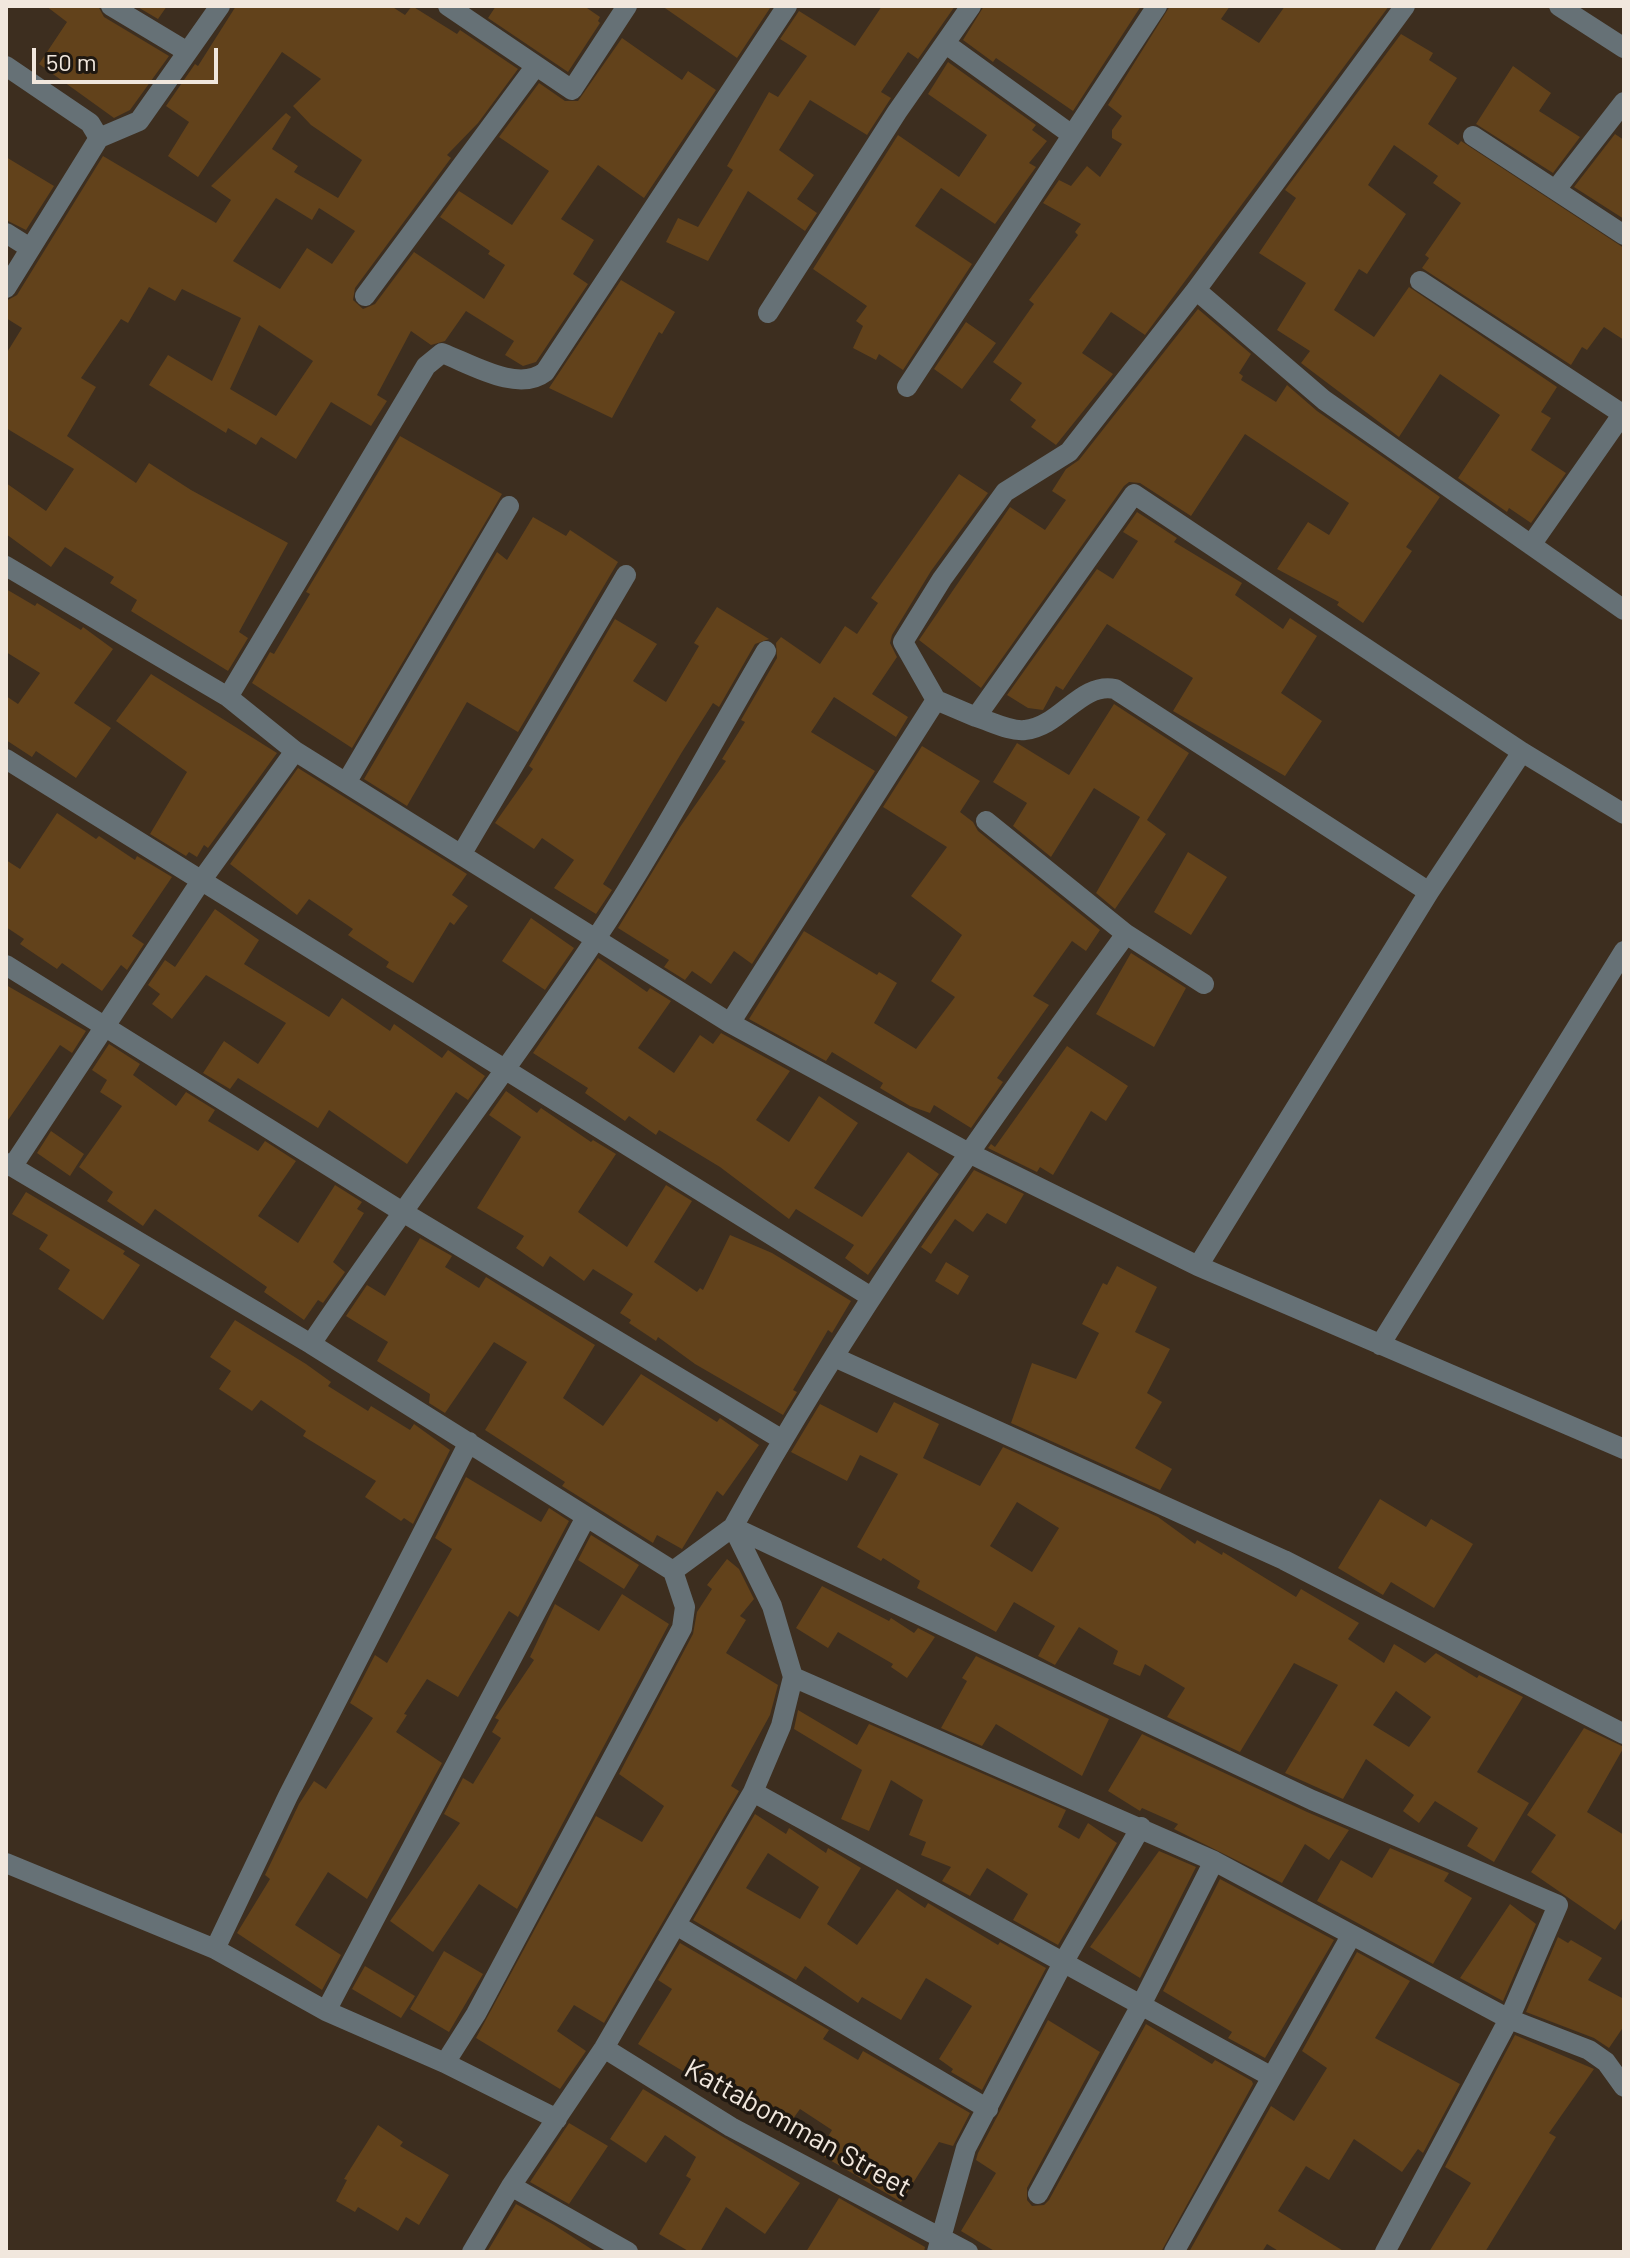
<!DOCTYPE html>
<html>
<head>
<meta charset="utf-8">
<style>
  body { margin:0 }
  #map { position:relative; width:1630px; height:2258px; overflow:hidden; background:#3d2e1f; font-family:Barlow,sans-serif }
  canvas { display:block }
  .frame { position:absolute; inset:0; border:8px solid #f1e7dd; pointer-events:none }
  .scale { position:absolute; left:32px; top:48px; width:186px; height:36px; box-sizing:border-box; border:4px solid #f1e7dd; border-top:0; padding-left:10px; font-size:24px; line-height:28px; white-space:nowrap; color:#f1e7dd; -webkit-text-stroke:6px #1f1811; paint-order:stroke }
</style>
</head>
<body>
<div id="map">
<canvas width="1630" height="2258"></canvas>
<div class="frame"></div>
<div class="scale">50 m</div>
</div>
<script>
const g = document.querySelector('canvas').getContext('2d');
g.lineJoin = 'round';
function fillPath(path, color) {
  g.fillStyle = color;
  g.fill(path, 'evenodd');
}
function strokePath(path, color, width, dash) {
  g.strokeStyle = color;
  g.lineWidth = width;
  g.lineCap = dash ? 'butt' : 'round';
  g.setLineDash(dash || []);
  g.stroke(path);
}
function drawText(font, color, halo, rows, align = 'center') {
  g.font = font + ' Barlow,sans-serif';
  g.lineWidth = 7;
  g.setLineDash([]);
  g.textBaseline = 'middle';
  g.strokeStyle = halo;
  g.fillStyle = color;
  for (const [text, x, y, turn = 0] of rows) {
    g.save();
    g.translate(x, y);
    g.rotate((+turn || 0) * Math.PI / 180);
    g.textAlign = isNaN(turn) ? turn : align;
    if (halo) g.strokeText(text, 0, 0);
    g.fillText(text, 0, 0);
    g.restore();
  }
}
fillPath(new Path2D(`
  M 46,6 L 98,6 L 104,17 L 169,56 L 130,110 L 114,118 L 39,64 L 67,22 Z
  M 136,6 L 167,6 L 158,19 Z
  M 236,6 L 391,6 L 405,15 L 412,6 L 457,34 L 460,30 L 518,69 L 478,123 L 447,155 L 451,158 L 355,288 L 353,300 L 363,309 L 375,304 L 414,252 L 484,299 L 505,265 L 488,254 L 490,251 L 440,217 L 459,191 L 512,225 L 549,171 L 499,137 L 539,83 L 565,101 L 578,101 L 622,38 L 682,80 L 688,71 L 716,90 L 644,198 L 598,165 L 561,219 L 594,240 L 573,274 L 588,284 L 536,362 L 523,366 L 505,355 L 514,341 L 466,311 L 445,341 L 431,345 L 411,331 L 377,395 L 387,401 L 371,426 L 331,402 L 296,459 L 261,437 L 256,445 L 228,428 L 226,433 L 149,385 L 168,355 L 212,381 L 241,318 L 182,289 L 175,301 L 149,287 L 128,323 L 121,319 L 81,378 L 96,387 L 67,436 L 136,483 L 149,463 L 191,490 L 288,543 L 239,632 L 248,638 L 228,671 L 131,611 L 137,600 L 110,583 L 114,577 L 65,547 L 51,567 L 6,534 L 6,483 L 46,511 L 74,469 L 6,428 L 6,354 L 22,328 L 6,318 L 6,301 L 17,295 L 103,156 L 216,223 L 231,200 L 211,186 L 286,113 L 291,117 L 272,149 L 298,166 L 294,172 L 338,198 L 362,160 L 311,125 L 293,106 L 321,79 L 282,52 L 198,177 L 168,156 L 189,122 L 166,106 L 195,64 L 198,66 ZM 276,198 L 312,220 L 319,208 L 355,231 L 332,264 L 307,248 L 280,289 L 233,261 ZM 259,325 L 313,361 L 276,416 L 230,389 Z
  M 496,6 L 584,6 L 600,17 L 598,21 L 600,23 L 568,72 L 488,18 Z
  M 662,6 L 766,6 L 770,8 L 737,58 Z
  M 882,6 L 955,6 L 918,59 L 908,52 L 881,92 L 891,98 L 867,135 L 810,100 L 779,150 L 814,175 L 797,199 L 817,213 L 805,231 L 748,191 L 708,261 L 666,242 L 678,218 L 698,227 L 733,170 L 727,166 L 769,92 L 778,97 L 807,56 L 780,39 L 799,11 L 855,46 Z
  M 984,6 L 1141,6 L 1073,111 L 996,58 L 993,62 L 963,40 Z
  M 1170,6 L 1230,6 L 1221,19 L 1259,43 L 1285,6 L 1389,6 L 1145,335 L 1111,312 L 1082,353 L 1113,374 L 1056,445 L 1031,427 L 1036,420 L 1010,400 L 1022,383 L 993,362 L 1034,304 L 1029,300 L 1078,235 L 1075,232 L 1081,224 L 1043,203 L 1059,180 L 1071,186 L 1087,166 L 1100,177 L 1122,144 L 1112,138 L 1112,130 L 1122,116 L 1108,105 Z
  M 1401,34 L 1433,53 L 1429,60 L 1457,78 L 1428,124 L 1458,145 L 1461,141 L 1624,248 L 1624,340 L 1604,327 L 1587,350 L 1582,347 L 1571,365 L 1422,268 L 1429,258 L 1425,255 L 1461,203 L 1433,183 L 1438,176 L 1394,145 L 1368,185 L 1406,214 L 1367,274 L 1359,269 L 1334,310 L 1374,337 L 1409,287 L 1557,387 L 1541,412 L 1551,418 L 1531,450 L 1566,473 L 1531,523 L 1509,508 L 1507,512 L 1458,478 L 1500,415 L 1440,374 L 1399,437 L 1301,363 L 1310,351 L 1277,330 L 1306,283 L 1259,253 L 1296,198 L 1285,190 Z
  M 948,62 L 1036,125 L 1032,130 L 1047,141 L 1029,163 L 1036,167 L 995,224 L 941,188 L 915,226 L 972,264 L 903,370 L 879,354 L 876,360 L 853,348 L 863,326 L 856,321 L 867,306 L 813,269 L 898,135 L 959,177 L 987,135 L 928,94 Z
  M 1513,66 L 1551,93 L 1539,111 L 1580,137 L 1553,173 L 1476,124 Z
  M 1615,134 L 1624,140 L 1624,219 L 1574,187 Z
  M 6,157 L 54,186 L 26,230 L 6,220 Z
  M 621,280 L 675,312 L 662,334 L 659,332 L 612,418 L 549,388 Z
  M 1198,309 L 1251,354 L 1239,373 L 1243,376 L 1241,380 L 1276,402 L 1287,385 L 1317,411 L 1440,497 L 1406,547 L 1412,551 L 1363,623 L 1337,605 L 1339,602 L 1277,569 L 1308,522 L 1329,535 L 1349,503 L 1245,434 L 1191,516 L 1140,483 L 1129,482 L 1124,486 L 981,688 L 919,640 L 1010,507 L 1045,530 L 1066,500 L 1052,491 L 1066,469 L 1079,460 Z
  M 966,322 L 996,343 L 962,389 L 934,369 Z
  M 400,436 L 502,494 L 352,748 L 252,683 L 270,652 L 274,654 L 310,594 L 306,592 Z
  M 959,474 L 988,493 L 931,571 L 892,635 L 890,643 L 897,657 L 872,694 L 908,717 L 896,737 L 834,697 L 811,732 L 875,771 L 752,964 L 734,951 L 711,984 L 692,971 L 685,980 L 664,967 L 669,960 L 618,928 L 680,827 L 726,761 L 722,759 L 745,722 L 741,720 L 777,658 L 776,643 L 781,637 L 820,664 L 845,626 L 857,634 L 878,603 L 871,598 Z
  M 1137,512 L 1177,538 L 1174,542 L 1242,583 L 1235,595 L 1283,629 L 1290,618 L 1317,636 L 1281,693 L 1322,721 L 1285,776 L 1173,711 L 1193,678 L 1107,624 L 1063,690 L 1056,686 L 1043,710 L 1028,708 L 1007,695 L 1097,569 L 1113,579 L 1138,541 L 1123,532 Z
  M 533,517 L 566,536 L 570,530 L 618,562 L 518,732 L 467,702 L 407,806 L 364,779 L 497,552 L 507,560 Z
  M 6,589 L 35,606 L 37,603 L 81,630 L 83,627 L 113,649 L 74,703 L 111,728 L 76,778 L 36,751 L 32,757 L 6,740 L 6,696 L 18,704 L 40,673 L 6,652 Z
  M 717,607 L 769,639 L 755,644 L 719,707 L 713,703 L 682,752 L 603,884 L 612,890 L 596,914 L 554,888 L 574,860 L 542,838 L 534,849 L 495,823 L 533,769 L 529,766 L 615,619 L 657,644 L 633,681 L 666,702 L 699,646 L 694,643 Z
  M 151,674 L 277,753 L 208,848 L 204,845 L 197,857 L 189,852 L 186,856 L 150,834 L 187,772 L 116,721 Z
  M 1114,704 L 1189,753 L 1147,820 L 1166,834 L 1115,909 L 1096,893 L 1140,817 L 1094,788 L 1051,857 L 1013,826 L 1027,803 L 993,782 L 1017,743 L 1069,775 Z
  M 922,746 L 980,781 L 960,812 L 973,822 L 978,831 L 1100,930 L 1086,951 L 1072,941 L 1033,996 L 1049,1005 L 997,1078 L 1003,1082 L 971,1128 L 934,1105 L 930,1113 L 910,1106 L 880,1088 L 883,1083 L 832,1052 L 826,1061 L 749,1019 L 804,931 L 877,975 L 879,972 L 897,983 L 874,1023 L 916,1049 L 955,997 L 931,981 L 962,935 L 911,896 L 947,847 L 883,807 Z
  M 298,768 L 467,874 L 452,895 L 468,906 L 454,925 L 450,922 L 413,983 L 386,967 L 389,962 L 348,935 L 353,929 L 309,899 L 297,915 L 230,864 Z
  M 57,813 L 96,839 L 99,836 L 135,860 L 137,856 L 172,877 L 132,936 L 144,944 L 127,970 L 121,965 L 102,991 L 62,963 L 57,969 L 20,944 L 24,939 L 6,927 L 6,860 L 20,869 Z
  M 1188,852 L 1227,877 L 1191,935 L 1154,912 Z
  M 215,909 L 259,940 L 244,964 L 329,1017 L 342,998 L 390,1031 L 394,1024 L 442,1058 L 448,1050 L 485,1076 L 468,1100 L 456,1092 L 407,1164 L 329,1110 L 318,1128 L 238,1078 L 230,1089 L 203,1073 L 224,1041 L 258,1064 L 286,1023 L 206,975 L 172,1019 L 152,1004 L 160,994 L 148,985 L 165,960 L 175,967 Z
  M 531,918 L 574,948 L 545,990 L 502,961 Z
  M 1131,953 L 1186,988 L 1154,1047 L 1096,1014 Z
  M 598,958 L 647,992 L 650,988 L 671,1001 L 638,1048 L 674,1073 L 700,1035 L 713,1044 L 721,1033 L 790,1071 L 756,1120 L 789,1142 L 819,1096 L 858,1123 L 814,1188 L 862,1217 L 908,1152 L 939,1174 L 868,1275 L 845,1258 L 854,1245 L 796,1209 L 789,1219 L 720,1167 L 659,1130 L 656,1135 L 629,1116 L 625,1121 L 585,1093 L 588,1088 L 533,1053 Z
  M 6,985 L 86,1031 L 72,1053 L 60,1045 L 6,1123 Z
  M 109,1044 L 140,1064 L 133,1075 L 176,1106 L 186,1092 L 215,1110 L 208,1121 L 258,1151 L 265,1141 L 296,1161 L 258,1216 L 298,1243 L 335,1185 L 362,1202 L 357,1209 L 364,1213 L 333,1262 L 345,1272 L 323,1303 L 318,1300 L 304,1320 L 264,1292 L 267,1287 L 155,1209 L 143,1226 L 107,1201 L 113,1192 L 79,1167 L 122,1106 L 100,1092 L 107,1080 L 92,1070 Z
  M 1067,1046 L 1128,1086 L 1106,1121 L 1091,1111 L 1053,1175 L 1040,1167 L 1037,1172 L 988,1148 L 991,1144 L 995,1147 Z
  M 506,1091 L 537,1113 L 541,1108 L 591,1142 L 593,1140 L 616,1154 L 578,1212 L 627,1247 L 666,1185 L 692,1201 L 654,1262 L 697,1292 L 700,1288 L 703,1290 L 730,1235 L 772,1253 L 851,1301 L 832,1333 L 828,1330 L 793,1390 L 797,1392 L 783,1415 L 695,1364 L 658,1337 L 656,1341 L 629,1323 L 631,1320 L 620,1313 L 633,1294 L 593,1269 L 584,1281 L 550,1256 L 543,1267 L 516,1248 L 524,1236 L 477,1208 L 521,1137 L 489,1115 Z
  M 51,1131 L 84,1154 L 70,1176 L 37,1153 Z
  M 974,1170 L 1024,1194 L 1006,1224 L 987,1213 L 973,1232 L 955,1219 L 931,1254 L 921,1247 Z
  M 26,1192 L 125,1251 L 123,1254 L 140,1265 L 103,1320 L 58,1289 L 70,1270 L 39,1249 L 48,1235 L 12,1214 Z
  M 420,1238 L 452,1256 L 445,1267 L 479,1288 L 486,1277 L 595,1345 L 563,1398 L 603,1426 L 641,1374 L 717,1422 L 720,1418 L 759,1445 L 723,1496 L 717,1491 L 682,1549 L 657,1535 L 653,1543 L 562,1486 L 565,1482 L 485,1430 L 527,1362 L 494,1342 L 445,1413 L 429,1403 L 430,1394 L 377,1361 L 388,1342 L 346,1316 L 367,1285 L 385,1296 Z
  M 946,1262 L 969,1276 L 958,1295 L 935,1281 Z
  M 1117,1266 L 1157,1287 L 1135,1332 L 1170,1349 L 1147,1393 L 1162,1402 L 1135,1448 L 1172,1469 L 1160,1490 L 1011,1423 L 1032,1363 L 1076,1379 L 1099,1333 L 1082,1324 L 1103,1283 L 1107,1285 Z
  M 235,1320 L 306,1364 L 331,1382 L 328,1386 L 368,1411 L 371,1406 L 410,1430 L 414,1424 L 450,1450 L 413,1524 L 404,1518 L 401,1521 L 365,1497 L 376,1481 L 303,1436 L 306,1431 L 261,1400 L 252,1411 L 219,1389 L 231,1371 L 210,1357 Z
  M 894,1402 L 939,1424 L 923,1458 L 980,1486 L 1003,1447 L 1158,1517 L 1195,1544 L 1197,1540 L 1222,1555 L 1223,1552 L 1296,1597 L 1301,1589 L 1359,1623 L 1348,1639 L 1384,1663 L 1394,1644 L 1425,1663 L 1436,1653 L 1477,1678 L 1479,1675 L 1523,1697 L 1477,1772 L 1529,1803 L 1494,1862 L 1467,1846 L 1478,1828 L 1435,1801 L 1419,1823 L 1403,1811 L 1414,1795 L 1366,1759 L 1343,1799 L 1285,1773 L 1338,1685 L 1294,1663 L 1240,1752 L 1167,1717 L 1185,1688 L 1145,1664 L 1140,1676 L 1113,1664 L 1118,1651 L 1079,1627 L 1055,1665 L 1038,1656 L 1055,1626 L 1014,1602 L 996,1632 L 917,1588 L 920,1581 L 883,1558 L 881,1561 L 857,1547 L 898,1474 L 860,1455 L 847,1481 L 791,1452 L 820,1404 L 877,1433 ZM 1017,1502 L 1059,1528 L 1032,1572 L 990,1546 ZM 1396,1691 L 1431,1717 L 1409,1747 L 1373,1725 Z
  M 466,1477 L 541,1522 L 549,1508 L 569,1521 L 518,1617 L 509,1611 L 458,1697 L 427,1679 L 404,1714 L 407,1715 L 396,1732 L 442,1763 L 367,1899 L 328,1872 L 295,1925 L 341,1955 L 322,1990 L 237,1933 L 270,1879 L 265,1875 L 299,1804 L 314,1781 L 326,1789 L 373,1718 L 350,1703 L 375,1655 L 387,1663 L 452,1549 L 435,1538 Z
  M 1380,1499 L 1426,1527 L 1431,1519 L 1473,1544 L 1434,1608 L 1391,1582 L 1383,1595 L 1338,1568 Z
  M 591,1535 L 639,1565 L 624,1589 L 578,1560 Z
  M 727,1559 L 739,1569 L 754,1599 L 740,1616 L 746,1620 L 726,1653 L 778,1685 L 770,1715 L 731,1786 L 739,1791 L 604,2023 L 574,2005 L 557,2031 L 586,2051 L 560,2089 L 476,2038 L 596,1816 L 642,1842 L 664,1806 L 619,1774 L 693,1634 L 697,1612 L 712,1589 L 707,1585 Z
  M 822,1586 L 889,1621 L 891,1618 L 914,1633 L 918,1628 L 935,1637 L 907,1678 L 891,1667 L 893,1664 L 838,1632 L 828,1648 L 796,1628 Z
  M 622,1594 L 669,1624 L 517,1909 L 479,1884 L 433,1952 L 390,1921 L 460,1823 L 444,1814 L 463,1778 L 473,1784 L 501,1738 L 492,1732 L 499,1720 L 495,1718 L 534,1660 L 530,1657 L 555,1604 L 599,1631 Z
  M 976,1656 L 1109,1719 L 1082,1776 L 996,1724 L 982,1746 L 941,1728 L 967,1681 L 962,1678 Z
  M 798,1710 L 857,1745 L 869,1724 L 1066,1810 L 1058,1827 L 1079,1839 L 1088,1823 L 1117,1843 L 1058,1945 L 1013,1920 L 1028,1894 L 987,1868 L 970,1896 L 942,1881 L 951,1867 L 921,1855 L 926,1842 L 909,1835 L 923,1800 L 891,1780 L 869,1831 L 841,1819 L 862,1770 L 794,1729 Z
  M 1584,1728 L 1624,1747 L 1587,1812 L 1624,1835 L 1624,1916 L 1615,1930 L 1531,1872 L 1556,1835 L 1527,1815 Z
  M 1142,1734 L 1307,1812 L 1349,1830 L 1329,1860 L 1305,1844 L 1282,1883 L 1174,1829 L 1178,1824 L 1142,1808 L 1140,1811 L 1108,1791 Z
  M 755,1814 L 786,1834 L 789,1828 L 826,1853 L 828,1848 L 861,1868 L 827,1924 L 857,1945 L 897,1889 L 925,1908 L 928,1903 L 998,1945 L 1000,1942 L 1046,1968 L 982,2090 L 951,2072 L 953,2069 L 939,2059 L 972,2006 L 926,1978 L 901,2020 L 862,1997 L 858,2003 L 805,1966 L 796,1980 L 693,1920 ZM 768,1853 L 819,1887 L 800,1919 L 746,1888 Z
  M 1390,1848 L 1449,1873 L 1444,1881 L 1472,1898 L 1433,1964 L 1317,1901 L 1341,1860 L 1372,1878 Z
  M 1159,1851 L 1196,1867 L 1140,1978 L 1090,1947 Z
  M 1220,1879 L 1334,1940 L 1265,2058 L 1228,2038 L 1232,2032 L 1163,1991 Z
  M 1510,1904 L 1536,1924 L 1503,2001 L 1460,1978 Z
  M 1558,1937 L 1568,1943 L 1571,1940 L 1602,1958 L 1588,1980 L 1624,1999 L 1624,2026 L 1609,2048 L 1594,2038 L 1526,2012 Z
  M 680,1943 L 829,2030 L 823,2039 L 858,2060 L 863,2051 L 970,2113 L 953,2146 L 939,2142 L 901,2202 L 818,2153 L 832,2130 L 800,2109 L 790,2123 L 702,2070 L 696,2079 L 638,2044 L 672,1989 L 658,1980 Z
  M 444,1951 L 483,1974 L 449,2032 L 410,2009 Z
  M 1357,1952 L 1410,1981 L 1375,2038 L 1460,2084 L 1423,2153 L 1418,2149 L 1402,2172 L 1354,2139 L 1329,2180 L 1306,2166 L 1278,2211 L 1345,2252 L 1280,2252 L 1267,2244 L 1262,2252 L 1189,2252 L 1271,2106 L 1294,2121 L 1327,2068 L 1302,2051 Z
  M 365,1966 L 415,1996 L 401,2018 L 352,1989 Z
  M 1048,2020 L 1100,2052 L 1027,2188 L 1027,2200 L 1032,2206 L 1044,2205 L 1049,2200 L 1146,2024 L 1212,2064 L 1215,2060 L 1252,2081 L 1253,2084 L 1161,2252 L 996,2252 L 961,2231 L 996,2173 L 976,2160 L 978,2153 Z
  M 1515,2035 L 1594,2069 L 1549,2133 L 1556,2137 L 1485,2252 L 1429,2252 L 1471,2183 L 1445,2167 Z
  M 643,2089 L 800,2183 L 765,2234 L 726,2207 L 700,2252 L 690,2252 L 659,2234 L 691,2179 L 686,2176 L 696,2157 L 665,2135 L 646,2163 L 610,2139 Z
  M 569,2123 L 608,2146 L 569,2204 L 530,2182 Z
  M 378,2125 L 403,2142 L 400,2146 L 449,2175 L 419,2225 L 406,2217 L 398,2231 L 358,2207 L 355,2212 L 336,2201 L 347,2180 L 344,2179 Z
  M 839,2198 L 925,2247 L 924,2252 L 806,2252 Z
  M 516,2204 L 554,2225 L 596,2252 L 487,2252 Z`), '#62421b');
strokePath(new Path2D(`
  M 111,6 L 186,51
  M 448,6 L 572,90 L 627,6
  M 1559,6 L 1624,48
  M 946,44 L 1072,135
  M 6,66 L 90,123 L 99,138 L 6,288
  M 1473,136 L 1624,235
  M 99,138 L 139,121 L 220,6
  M 1557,188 L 1624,102
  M 6,233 L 30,248
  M 1420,281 L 1624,415
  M 1196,290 L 1324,400 L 1624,610
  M 365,296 L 535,67
  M 768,313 L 897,112 L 971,6
  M 907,387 L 1157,6
  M 1531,545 L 1624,412
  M 6,566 L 228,697 L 295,751 L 730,1023 L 967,1152 L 1198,1266 L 1624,1449
  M 228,697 L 426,366 L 442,353 C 471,364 518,393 545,372 L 787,6
  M 936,700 L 976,717 L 1134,494 L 1522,752 L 1624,814
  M 976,717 C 990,721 1010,732 1025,730 C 1060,727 1080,682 1115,689 L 1429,892
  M 6,759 L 871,1297
  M 346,783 L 509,506
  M 461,855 L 626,575
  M 1126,934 L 1204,984
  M 6,965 L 401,1211 L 781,1439
  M 730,1023 L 936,700 L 903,642 L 942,579 L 1005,492 L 1069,452 L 1196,290 L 1405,6
  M 6,1163 L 311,1344 L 673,1571
  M 12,1167 L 201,881 L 295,751
  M 1198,1266 L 1429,892 L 1522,752
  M 311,1344 C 402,1208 502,1079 593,943 C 656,849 709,748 766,651
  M 1380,1345 L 1624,951
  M 834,1357 L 1284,1560 L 1624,1734
  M 793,1677 L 1214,1861 L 1509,2019 L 1589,2050 L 1606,2062 L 1624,2087
  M 753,1792 L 1272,2077 L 1351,1936
  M 6,1863 L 215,1949 L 288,1796 L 469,1442
  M 676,1925 L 988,2109
  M 215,1949 L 326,2011 L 445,2063 L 557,2119
  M 326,2011 L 586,1517
  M 604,2048 L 731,2127 L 968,2252
  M 445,2063 L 476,2014 L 682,1628 L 685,1607 L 673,1571 L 733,1527 L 1312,1800 L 1558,1905 L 1509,2019 L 1385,2252
  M 511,2186 L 628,2252
  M 1038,2194 L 1140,2007 L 1214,1861
  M 472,2252 L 511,2186 L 604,2048 L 753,1792 L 781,1726 L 793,1677 L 772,1606 L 733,1527 C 848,1319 986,1126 1126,934 L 986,821
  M 937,2252 L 966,2148 L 1063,1963 L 1141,1827
  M 1174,2252 L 1272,2077`), '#667176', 20);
drawText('28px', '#f1e7dd', '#1f1811', [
  ["Kattabomman Street",798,2128,29]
]);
</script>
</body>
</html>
